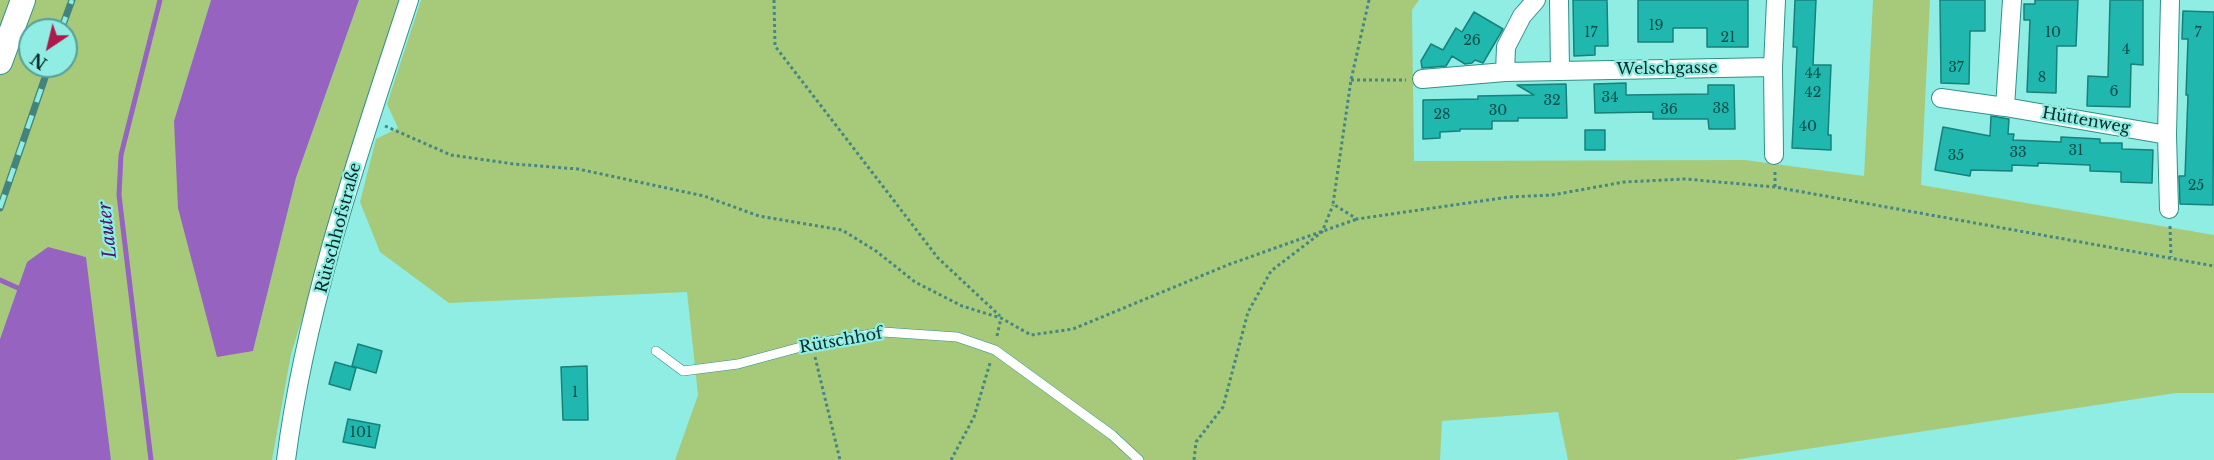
<!DOCTYPE html>
<html>
<head>
<meta charset="utf-8">
<style>
  body { margin:0 }
  #map { position:relative; width:2214px; height:460px; overflow:hidden; background:#90ede4; font-family:"Libre Baskerville",serif }
  canvas { display:block }
  .north { position:absolute; left:18px; top:18px; width:60px; height:60px; box-sizing:border-box; background:#90ede4; border:2px solid #569f98; border-radius:50%; rotate:215deg; font-size:16px; font-weight:700; line-height:24px; text-align:center; color:#002926 }
  .north::after { content:''; display:block; margin:auto; width:21px; height:27px; background:#ad1b4d; clip-path:polygon(50% 0,100% 100%,50% 72%,0 100%) }
</style>
</head>
<body>
<div id="map">
<canvas width="2214" height="460"></canvas>
<div class="north">N</div>
</div>
<script>
const g = document.querySelector('canvas').getContext('2d');
g.lineJoin = 'round';
function fillPath(path, color) {
  g.fillStyle = color;
  g.fill(path, 'evenodd');
}
function strokePath(path, color, width, dash) {
  g.strokeStyle = color;
  g.lineWidth = width;
  g.lineCap = dash ? 'butt' : 'round';
  g.setLineDash(dash || []);
  g.stroke(path);
}
function drawText(font, color, halo, rows, align = 'center') {
  g.font = font + ' "Libre Baskerville",serif';
  g.lineWidth = 4.5;
  g.setLineDash([]);
  g.textBaseline = 'middle';
  g.strokeStyle = halo;
  g.fillStyle = color;
  for (const [text, x, y, turn = 0] of rows) {
    g.save();
    g.translate(x, y);
    g.rotate((+turn || 0) * Math.PI / 180);
    g.textAlign = isNaN(turn) ? turn : align;
    if (halo) g.strokeText(text, 0, 0);
    g.fillText(text, 0, 0);
    g.restore();
  }
}
fillPath(new Path2D(`
  M 0,0 L 211,0 L 174,121 L 253,351 L 296,178 L 359,0 L 402,0 L 291,354 L 272,460 L 111,460 L 85,256 L 27,262 L 0,339 ZM 30,30 L 66,30 L 66,66 L 30,66 Z
  M 421,0 L 1419,0 L 1412,10 L 1414,161 L 1745,160 L 1864,176 L 1873,0 L 1930,0 L 1921,185 L 2214,235 L 2214,393 L 2176,393 L 1734,460 L 1568,460 L 1558,412 L 1442,421 L 1440,460 L 675,460 L 698,395 L 687,292 L 449,303 L 380,252 L 360,202 L 376,139 L 398,128 L 387,104 Z`), '#a7ca7a');
fillPath(new Path2D(`
  M 211,0 L 359,0 L 296,178 L 253,351 L 217,357 L 178,208 L 174,121 Z
  M 48,247 L 86,257 L 111,460 L 0,460 L 0,339 L 27,262 Z`), '#9763c0');
strokePath(new Path2D(`
  M 0,280 L 18,288
  M 151,460 L 119,195 L 121,155 L 160,0`), '#9763c0', 5);
const building = new Path2D(`
  M 1573,0 L 1607,0 L 1608,46 L 1595,46 L 1595,55 L 1574,56 Z
  M 1638,0 L 1748,0 L 1748,47 L 1707,47 L 1707,28 L 1673,28 L 1673,42 L 1638,42 Z
  M 1795,0 L 1816,0 L 1813,65 L 1831,65 L 1828,135 L 1831,135 L 1831,150 L 1792,148 L 1797,47 L 1793,47 Z
  M 1940,0 L 1985,0 L 1985,31 L 1970,31 L 1969,84 L 1941,83 Z
  M 2035,0 L 2078,0 L 2076,46 L 2057,46 L 2056,93 L 2027,92 L 2030,20 L 2024,20 L 2024,4 L 2035,4 Z
  M 2110,0 L 2143,0 L 2143,65 L 2131,64 L 2130,107 L 2087,106 L 2088,76 L 2108,77 Z
  M 2183,11 L 2214,12 L 2213,205 L 2180,204 L 2179,176 L 2185,176 L 2188,95 L 2186,95 L 2188,39 L 2182,39 Z
  M 1474,12 L 1503,29 L 1483,63 L 1475,60 L 1472,63 L 1465,64 L 1452,56 L 1446,66 L 1422,68 L 1421,61 L 1431,44 L 1443,50 L 1456,28 L 1462,32 Z
  M 1626,83 L 1626,95 L 1708,94 L 1708,85 L 1734,85 L 1735,129 L 1709,129 L 1708,119 L 1653,119 L 1653,112 L 1595,113 L 1594,84 Z
  M 1566,84 L 1567,118 L 1518,118 L 1518,121 L 1492,121 L 1492,129 L 1460,129 L 1460,131 L 1440,132 L 1440,138 L 1423,139 L 1423,100 L 1478,99 L 1478,96 L 1534,95 L 1517,85 Z
  M 1991,116 L 2009,119 L 2008,134 L 2014,134 L 2013,140 L 2061,142 L 2061,137 L 2100,139 L 2100,143 L 2122,143 L 2122,149 L 2153,150 L 2152,183 L 2121,182 L 2121,172 L 2090,171 L 2090,165 L 2038,163 L 2038,166 L 2012,165 L 2012,171 L 1971,170 L 1970,176 L 1935,170 L 1943,127 L 1990,136 Z
  M 1585,130 L 1605,130 L 1605,150 L 1585,150 Z
  M 358,344 L 382,351 L 376,373 L 352,366 Z
  M 335,362 L 356,368 L 350,390 L 329,384 Z
  M 587,366 L 588,420 L 563,420 L 561,367 Z
  M 348,419 L 380,425 L 375,448 L 343,442 Z`);
fillPath(building, '#1fb7ae');
strokePath(building, '#17817a', 1.5);
const service = new Path2D(`
  M 656,351 L 683,371 L 738,364 L 812,344 L 883,332 L 957,337 L 995,350 L 1112,435 L 1139,460`);
const minor = new Path2D(`
  M 1559,0 L 1560,71
  M 1505,72 L 1506,47 L 1522,16 L 1536,0
  M 1422,79 L 1505,72 L 1773,67
  M 1941,98 L 2005,107 L 2167,135
  M 2005,107 L 2012,0
  M 1774,155 L 1773,67 L 1776,0
  M 2169,209 L 2167,135 L 2170,0
  M 286,460 C 306,304 360,149 409,0`);
const tertiary = new Path2D(`
  M 0,62 L 23,0`);
strokePath(service, '#2f918a', 10);
strokePath(minor, '#2f918a', 20);
strokePath(tertiary, '#2f918a', 26);
strokePath(new Path2D(`
  M 774,0 L 775,46 L 938,258 L 1000,316
  M 1369,0 L 1351,80 L 1333,204 L 1357,219 L 1509,197 L 1552,195 L 1624,182 L 1685,179 L 1775,187 L 2214,266
  M 1351,80 L 1406,80
  M 385,126 L 451,155 L 514,164 L 578,169 L 704,196 L 759,216 L 842,230 L 876,251 L 915,282 L 962,306 L 1001,318 L 1031,335 L 1073,329 L 1230,264 L 1357,219
  M 1775,172 L 1775,187
  M 2170,226 L 2171,257
  M 997,336 L 1001,318
  M 815,357 L 840,460
  M 951,460 L 974,417 L 990,363
  M 1194,460 L 1196,442 L 1223,407 L 1248,312 L 1271,271 L 1322,232 L 1333,205`), '#458782', 3, [3, 3]);
strokePath(service, '#fff', 9);
strokePath(minor, '#fff', 18);
strokePath(tertiary, '#fff', 24);
const rail = new Path2D(`
  M 61,30 L 72,0
  M 0,208 L 49,66`);
strokePath(rail, '#42837d', 7);
strokePath(rail, '#90ede4', 4.5, [14]);
drawText('14px', '#084c48', null, [
  ["19",1656,26],
  ["17",1591,33],
  ["10",2053,33],
  ["7",2198,33],
  ["21",1728,38],
  ["26",1472,41],
  ["4",2126,50],
  ["37",1956,68],
  ["44",1813,74],
  ["8",2042,78],
  ["6",2114,92],
  ["42",1813,93],
  ["34",1610,98],
  ["32",1552,101],
  ["38",1721,109],
  ["36",1669,110],
  ["30",1498,111],
  ["28",1442,115],
  ["40",1808,127],
  ["31",2076,151],
  ["33",2018,153],
  ["35",1956,156],
  ["25",2196,186],
  ["1",575,393],
  ["101",361,433]
]);
drawText('16px', '#002926', '#90ede4', [
  ["Welschgasse",1667,69,-1],
  ["Hüttenweg",2086,121,10],
  ["Rütschhofstraße",339,228,-75],
  ["Rütschhof",841,341,-10]
]);
drawText('italic 18px', '#4a156b', '#90ede4', [
  ["Lauter",108,230,-96]
]);
</script>
</body>
</html>
